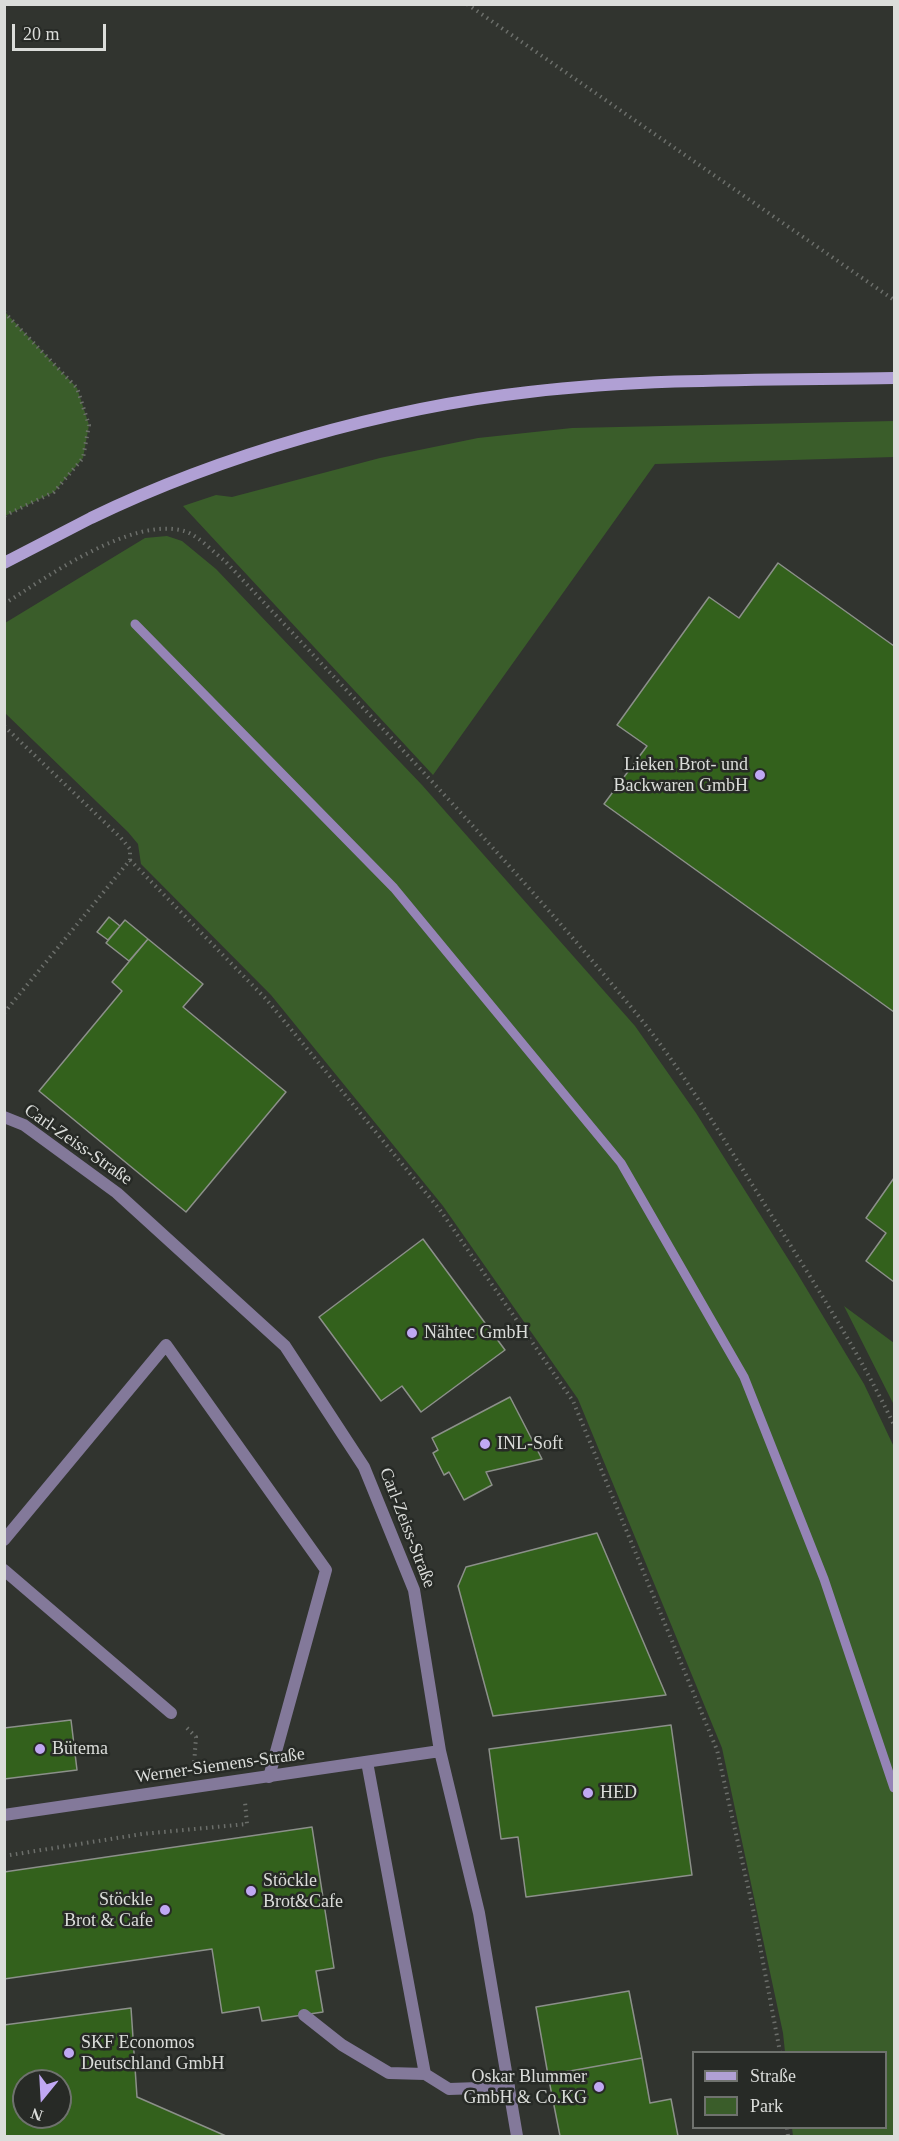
<!DOCTYPE html>
<html>
<head>
<meta charset="utf-8">
<style>
  body { margin:0 }
  #map { position:relative; width:899px; height:2141px; overflow:hidden; background:#31342f; font-family:Georgia,serif }
  canvas { display:block }
  .frame { position:absolute; inset:0; border:6px solid #dbddda; pointer-events:none }
  .legend { position:absolute; left:692px; top:2051px; width:195px; height:78px; box-sizing:border-box; background:#272a26; border:2px solid #6f726e; margin:0; padding:8px 10px; list-style:none; font-size:18px; color:#dbddda }
  .legend li { display:flex; align-items:center; gap:12px; height:30px }
  .legend b { width:30px; border:2px solid #6f726e }
  .north { position:absolute; left:12px; top:2069px; width:60px; height:60px; box-sizing:border-box; background:#272a26; border:2px solid #6f726e; border-radius:50%; rotate:198deg; font-size:16px; font-weight:700; line-height:24px; text-align:center; color:#dbddda }
  .north::after { content:''; display:block; margin:auto; width:21px; height:27px; background:#c0a8f3; clip-path:polygon(50% 0,100% 100%,50% 72%,0 100%) }
  .scale { position:absolute; left:12px; top:24px; width:94px; height:27px; box-sizing:border-box; border:3px solid #dbddda; border-top:0; padding-left:8px; font-size:18px; line-height:21px; white-space:nowrap; color:#dbddda; -webkit-text-stroke:4px #272a26; paint-order:stroke }
</style>
</head>
<body>
<div id="map">
<canvas width="899" height="2141"></canvas>
<div class="frame"></div>
<ul class="legend">
<li><b style="height:8px;background:#b0a0d4"></b>Straße</li>
<li><b style="height:16px;background:#3a5d2a"></b>Park</li>
</ul>
<div class="north">N</div>
<div class="scale">20 m</div>
</div>
<script>
const g = document.querySelector('canvas').getContext('2d');
g.lineJoin = 'round';
function fillPath(path, color) {
  g.fillStyle = color;
  g.fill(path, 'evenodd');
}
function strokePath(path, color, width, dash) {
  g.strokeStyle = color;
  g.lineWidth = width;
  g.lineCap = dash ? 'butt' : 'round';
  g.setLineDash(dash || []);
  g.stroke(path);
}
function drawText(font, color, halo, rows, align = 'center') {
  g.font = font + ' Georgia,serif';
  g.lineWidth = 5;
  g.setLineDash([]);
  g.textBaseline = 'middle';
  g.strokeStyle = halo;
  g.fillStyle = color;
  for (const [text, x, y, turn = 0] of rows) {
    g.save();
    g.translate(x, y);
    g.rotate((+turn || 0) * Math.PI / 180);
    g.textAlign = isNaN(turn) ? turn : align;
    if (halo) g.strokeText(text, 0, 0);
    g.fillText(text, 0, 0);
    g.restore();
  }
}
fillPath(new Path2D(`
  M 5,312 L 77,388 L 89,425 L 83,458 L 54,492 L 5,516 Z
  M 894,421 L 894,457 L 655,464 L 433,775 L 183,506 L 216,495 L 232,497 L 380,458 L 478,438 L 572,428 Z
  M 167,536 L 182,541 L 216,569 L 422,785 L 635,1026 L 696,1113 L 797,1273 L 864,1384 L 894,1447 L 894,2136 L 793,2136 L 792,2128 L 886,2128 L 886,2052 L 785,2052 L 783,2033 L 722,1748 L 578,1399 L 443,1206 L 271,995 L 141,864 L 138,844 L 128,832 L 5,713 L 5,623 L 145,538 Z
  M 844,1306 L 894,1343 L 894,1405 Z`), '#3a5d2a');
strokePath(new Path2D(`
  M 135,624 L 394,888 L 621,1163 L 744,1377 L 824,1579 L 894,1788`), '#9584b6', 9);
const building = new Path2D(`
  M 778,563 L 894,646 L 894,1012 L 604,804 L 647,746 L 617,725 L 709,597 L 739,618 Z
  M 109,917 L 120,926 L 108,940 L 97,932 Z
  M 125,920 L 148,939 L 129,961 L 106,943 Z
  M 148,939 L 203,984 L 183,1007 L 286,1092 L 186,1212 L 39,1091 L 122,991 L 112,982 Z
  M 894,1178 L 894,1282 L 866,1261 L 886,1233 L 866,1218 Z
  M 423,1239 L 505,1350 L 421,1412 L 402,1386 L 381,1401 L 319,1317 Z
  M 510,1397 L 542,1459 L 486,1472 L 492,1485 L 464,1500 L 449,1472 L 444,1475 L 433,1453 L 438,1450 L 432,1438 Z
  M 597,1533 L 666,1695 L 493,1716 L 458,1586 L 466,1567 Z
  M 71,1720 L 77,1770 L 4,1779 L 4,1728 Z
  M 671,1725 L 692,1875 L 526,1897 L 518,1837 L 501,1839 L 489,1749 Z
  M 312,1827 L 334,1968 L 316,1971 L 323,2012 L 262,2021 L 259,2007 L 222,2013 L 212,1949 L 4,1979 L 4,1872 Z
  M 629,1991 L 642,2058 L 548,2075 L 536,2007 Z
  M 131,2008 L 137,2097 L 226,2136 L 4,2136 L 4,2025 ZM 24,2081 L 60,2081 L 60,2117 L 24,2117 Z
  M 642,2058 L 650,2103 L 671,2099 L 678,2136 L 560,2136 L 548,2075 Z`);
fillPath(building, '#33611c');
strokePath(building, '#8c908a', 1.5);
strokePath(new Path2D(`
  M 467,4 L 894,300
  M 4,312 L 77,388 L 89,425 L 83,458 L 54,492 L 4,516
  M 4,604 C 47,577 132,516 184,531 C 198,535 213,552 225,561 C 365,711 510,859 640,1018 C 685,1074 722,1137 760,1197 C 807,1272 856,1346 894,1425
  M 4,726 L 121,838 L 130,849 L 130,860 L 4,1013
  M 130,860 L 266,999 L 440,1210 L 573,1401 L 717,1750 L 753,1909 L 780,2052
  M 187,1728 L 196,1737 L 194,1765
  M 4,1856 L 142,1834 L 247,1824 L 245,1802
  M 787,2128 L 788,2136`), '#6c6f6b', 4, [1.5, 4.5]);
strokePath(new Path2D(`
  M 4,1540 L 166,1345 L 326,1570 L 269,1777
  M 4,1570 L 171,1713
  M 367,1762 L 425,2074 L 449,2089 L 509,2087
  M 304,2015 L 342,2045 L 389,2073 L 425,2074`), '#83799a', 12);
strokePath(new Path2D(`
  M 4,1117 L 24,1125 L 117,1193 L 285,1346 L 364,1467 L 414,1590 L 440,1751 L 479,1913 L 517,2136
  M 4,1815 L 440,1751`), '#83799a', 12);
strokePath(new Path2D(`
  M 4,563 C 33,548 62,533 91,518 C 221,455 385,408 529,392 C 650,378 773,380 894,378`), '#b0a0d4', 12);
for (const [x, y, r, color] of [
  [760,775,6,"#c0a8f3"],
  [412,1333,6,"#c0a8f3"],
  [485,1444,6,"#c0a8f3"],
  [40,1749,6,"#c0a8f3"],
  [588,1793,6,"#c0a8f3"],
  [251,1891,6,"#c0a8f3"],
  [165,1910,6,"#c0a8f3"],
  [69,2053,6,"#c0a8f3"],
  [599,2087,6,"#c0a8f3"]
]) {
  const dot = new Path2D();
  dot.arc(x, y, r, 0, 2 * Math.PI);
  g.fillStyle = color;
  g.fill(dot);
  strokePath(dot, '#272a26', 2);
}
drawText('18px', '#dbddda', '#272a26', [
  ["Lieken Brot- und",748,765,"right"],
  ["Backwaren GmbH",748,786,"right"],
  ["Nähtec GmbH",424,1333],
  ["INL-Soft",497,1444],
  ["Bütema",52,1749],
  ["HED",600,1793],
  ["Stöckle",263,1881],
  ["Brot&Cafe",263,1902],
  ["Stöckle",153,1900,"right"],
  ["Brot & Cafe",153,1921,"right"],
  ["SKF Economos",81,2043],
  ["Deutschland GmbH",81,2064],
  ["Oskar Blummer",587,2077,"right"],
  ["GmbH & Co.KG",587,2098,"right"]
], 'left');
drawText('18px', '#dbddda', '#272a26', [
  ["Carl-Zeiss-Straße",78,1145,35],
  ["Carl-Zeiss-Straße",407,1528,69],
  ["Werner-Siemens-Straße",220,1766,-8]
]);
</script>
</body>
</html>
